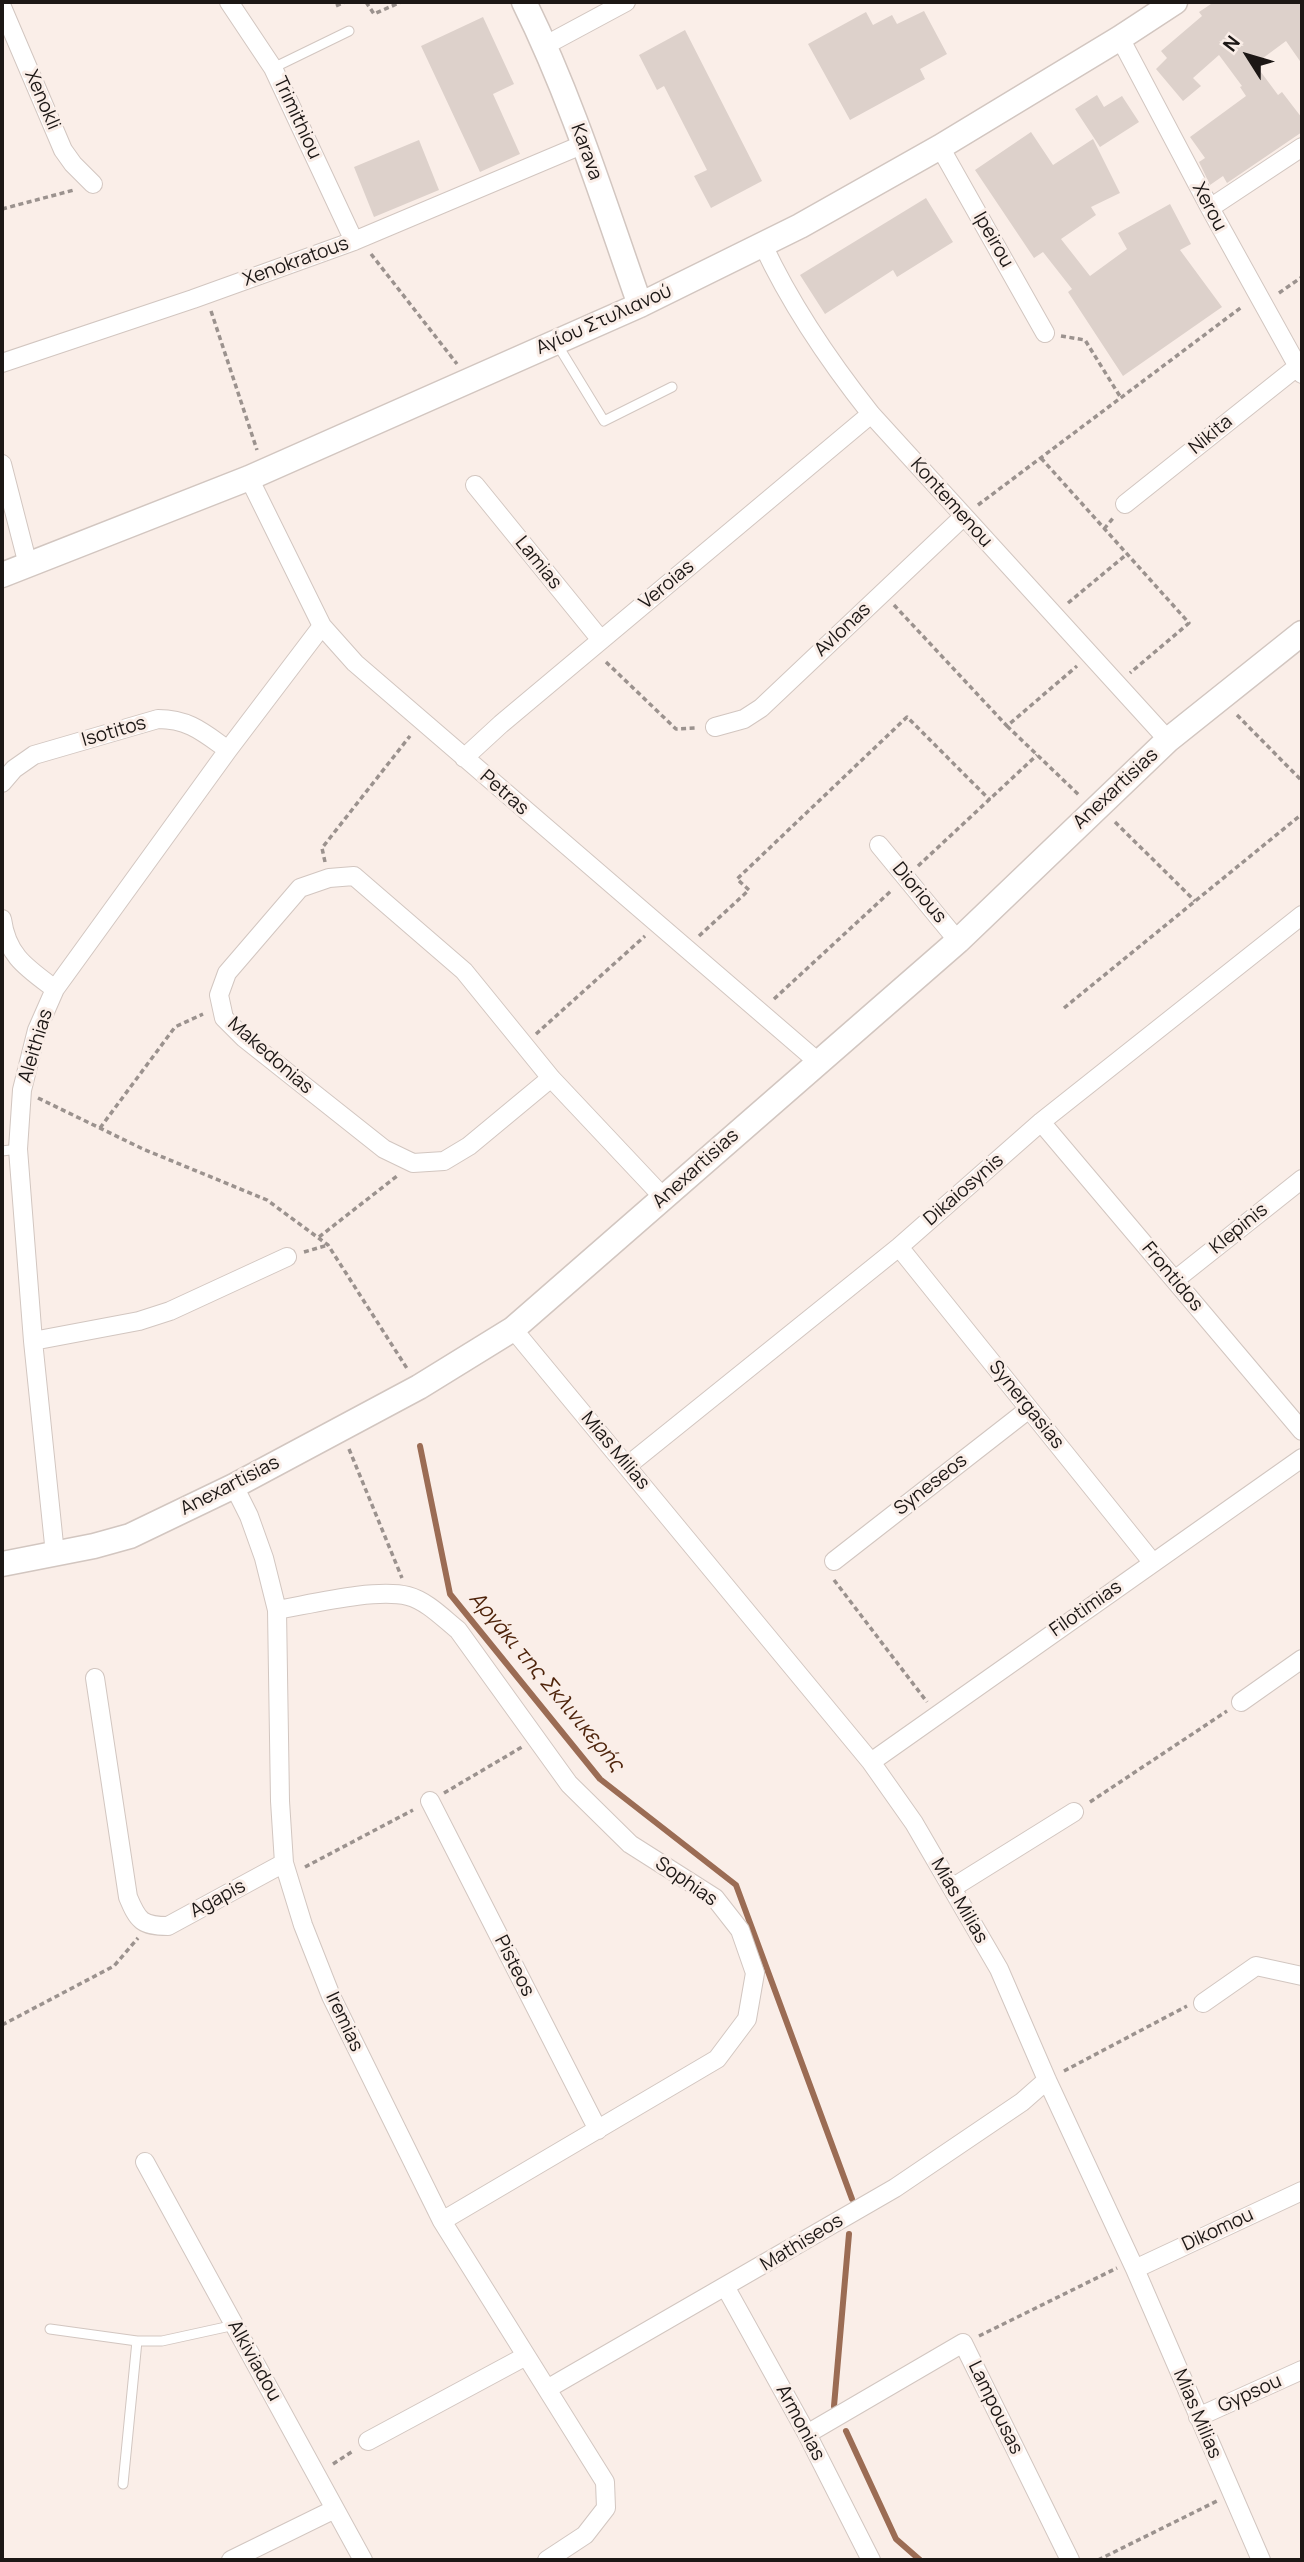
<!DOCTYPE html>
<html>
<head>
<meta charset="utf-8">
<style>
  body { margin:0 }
  #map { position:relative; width:1304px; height:2562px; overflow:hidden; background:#faeee8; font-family:Manrope,sans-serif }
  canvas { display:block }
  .frame { position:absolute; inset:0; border:4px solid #1c1715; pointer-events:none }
  .north { position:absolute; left:1213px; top:21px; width:70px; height:70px; -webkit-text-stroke:5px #faeee8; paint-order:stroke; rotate:307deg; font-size:19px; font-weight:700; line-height:28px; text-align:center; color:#1c1715 }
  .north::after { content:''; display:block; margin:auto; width:24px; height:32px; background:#1c1715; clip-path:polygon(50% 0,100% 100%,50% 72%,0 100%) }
</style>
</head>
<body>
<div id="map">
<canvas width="1304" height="2562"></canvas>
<div class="frame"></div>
<div class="north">N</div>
</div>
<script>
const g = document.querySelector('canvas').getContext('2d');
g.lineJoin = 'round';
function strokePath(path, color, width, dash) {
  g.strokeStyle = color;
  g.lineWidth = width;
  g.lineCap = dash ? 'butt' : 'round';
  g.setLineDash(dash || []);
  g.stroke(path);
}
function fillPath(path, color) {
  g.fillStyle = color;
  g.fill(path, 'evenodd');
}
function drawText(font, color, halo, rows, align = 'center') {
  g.font = font + ' Manrope,sans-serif';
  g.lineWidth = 6;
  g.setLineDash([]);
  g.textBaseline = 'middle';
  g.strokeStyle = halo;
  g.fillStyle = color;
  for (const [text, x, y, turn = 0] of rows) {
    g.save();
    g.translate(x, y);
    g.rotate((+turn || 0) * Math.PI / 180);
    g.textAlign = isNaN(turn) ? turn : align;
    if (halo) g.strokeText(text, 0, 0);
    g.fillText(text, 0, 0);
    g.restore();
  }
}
strokePath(new Path2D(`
  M 420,1446 L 450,1594 L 600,1779 L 736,1885 L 852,2199
  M 834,2406 L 849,2234
  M 846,2431 L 896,2539 L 920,2560`), '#9b6c54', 6);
fillPath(new Path2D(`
  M 1214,2 L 1302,2 L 1302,64 L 1286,41 L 1255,64 L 1278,95 L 1282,92 L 1302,118 L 1302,132 L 1227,183 L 1223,176 L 1210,185 L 1199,162 L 1205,158 L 1190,137 L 1246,96 L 1240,87 L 1242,86 L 1219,55 L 1193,78 L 1201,86 L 1183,101 L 1156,69 L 1167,58 L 1161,51 L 1202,16 L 1199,12 Z
  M 924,11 L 947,54 L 920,69 L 925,79 L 850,120 L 808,44 L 866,12 L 873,25 L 892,15 L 897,24 Z
  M 483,17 L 514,84 L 493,94 L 520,154 L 480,172 L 421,46 Z
  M 685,30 L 762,181 L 711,208 L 694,176 L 707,170 L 664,86 L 657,90 L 639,55 Z
  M 1097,95 L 1104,107 L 1122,96 L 1139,122 L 1100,147 L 1075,109 Z
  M 1031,132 L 1053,165 L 1093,139 L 1120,193 L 1091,207 L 1096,215 L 1061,239 L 1090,276 L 1127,249 L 1118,233 L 1170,204 L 1191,244 L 1180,250 L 1222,307 L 1123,376 L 1068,292 L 1072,289 L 1043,252 L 1034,258 L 975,170 Z
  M 419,140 L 439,190 L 374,217 L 354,167 Z
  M 926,198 L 953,242 L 897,277 L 893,270 L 825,314 L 800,275 Z`), '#ddd1cb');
const lane = new Path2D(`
  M 273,68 L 349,31
  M 557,344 L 604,421 L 672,387
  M 2,1151 L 18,1149
  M 50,2329 L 137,2341 L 162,2341 L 235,2325
  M 123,2484 L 137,2341`);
const street = new Path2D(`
  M 229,2 L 273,68 L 354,241
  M 2,7 L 63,150 L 73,164 L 93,184
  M 1120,38 L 1210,208 L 1302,374
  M 546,45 L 626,2
  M 940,147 L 1045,333
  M 1210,208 L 1302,147
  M 763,245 C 791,305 829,361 871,414 L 1168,740
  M 2,363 L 193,299 L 354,241 L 584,144
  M 2,464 L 28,565
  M 249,478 L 322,626 L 355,663 L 817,1061
  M 475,485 L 601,640
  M 1125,504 L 1297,367
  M 715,727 L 744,719 L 761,708 L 963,517
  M 464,758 L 501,724 L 871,414
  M 2,783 L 14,769 L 34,755 L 158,719 C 189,719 204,733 228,750
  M 879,845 L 958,941
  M 2,919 C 7,956 27,968 55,989
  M 551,1078 L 469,1146 L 444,1161 L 413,1163 L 384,1149 L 244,1038 L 224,1018 L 219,995 L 227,973 L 300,888 L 329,878 L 354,876 L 464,971 L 551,1078 L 664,1198
  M 1041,1122 L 1302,1431
  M 899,1247 L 1153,1563
  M 1175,1280 L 1302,1179
  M 513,1329 L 871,1762 L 914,1823 L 999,1969 L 1047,2080 L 1135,2269 L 1261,2560
  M 33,1341 L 139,1321 L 170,1311 L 287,1257
  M 627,1466 L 899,1247 L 1041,1122 L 1302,915
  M 234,1486 L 249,1516 L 264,1558 L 277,1610 L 280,1801 L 284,1863 L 303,1925 L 331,1996 L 442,2221 L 605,2482 L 606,2508 L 585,2535 L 547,2560
  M 55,1554 L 33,1341 L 18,1149 L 22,1090 L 37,1030 L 55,989 L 228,750 L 322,626
  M 834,1561 L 1029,1409
  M 277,1610 C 312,1604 375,1588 408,1596 C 427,1601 443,1618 458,1630 L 569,1784 L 630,1844 L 715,1898 L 740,1930 L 755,1973 L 747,2019 L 717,2059 L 442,2221
  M 95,1678 L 128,1897 C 138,1921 142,1926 168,1926 L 284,1863
  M 1241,1702 L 1302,1659
  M 871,1762 L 1302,1458
  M 430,1801 L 598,2130
  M 952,1888 L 1074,1812
  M 1203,2003 L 1256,1966 L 1302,1976
  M 145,2162 L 363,2560
  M 1135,2269 L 1302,2191
  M 726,2288 L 807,2434 L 871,2560
  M 547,2389 L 895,2188 L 1022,2102 L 1047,2080
  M 1198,2417 L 1302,2370
  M 807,2434 L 963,2343 L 1070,2560
  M 368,2441 L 526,2356
  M 231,2560 L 335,2509`);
const secondary = new Path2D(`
  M 524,2 C 572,99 604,203 640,305
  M 2,575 L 249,478 L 640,305 L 800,226 L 940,147 L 1120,38 L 1175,2
  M 2,1564 L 94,1546 L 130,1536 L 234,1486 L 419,1387 L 513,1329 L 958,941 L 1168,740 L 1302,633`);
strokePath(lane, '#d2c6c0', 11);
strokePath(street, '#d2c6c0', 20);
strokePath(secondary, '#d2c6c0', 27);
strokePath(new Path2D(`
  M 366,2 L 374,14 L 401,2
  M 336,6 L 345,2
  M 2,209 L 74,190
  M 371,254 L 457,364
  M 1279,293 L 1302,277
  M 211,311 L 257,450
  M 1061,336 L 1085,340 L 1121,398
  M 1041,458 L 1189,623 L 1130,673
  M 978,505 L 1243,306
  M 1104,529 L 1114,517
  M 1068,603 L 1127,554
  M 894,605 L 1007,726 L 1077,666
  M 606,662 L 676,729 L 697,728
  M 1237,715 L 1302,781
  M 1007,726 L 1080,796
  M 1115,822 L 1195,901
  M 325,862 L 322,848 L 410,736
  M 918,866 L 1037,755
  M 699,936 L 749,890 L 737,879 L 907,717 L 990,800
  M 774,999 L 892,890
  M 1064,1008 L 1302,814
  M 536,1034 L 645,936
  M 38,1098 L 143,1149 L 267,1200 L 328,1245 L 408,1370
  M 100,1128 L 175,1027 L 203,1014
  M 319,1237 L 397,1176
  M 304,1252 L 328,1245
  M 349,1449 L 402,1578
  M 834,1580 L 927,1702
  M 444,1793 L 522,1747
  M 1090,1802 L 1227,1711
  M 305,1867 L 413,1810
  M 2,2025 L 114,1966 L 138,1938
  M 1064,2071 L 1187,2006
  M 979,2336 L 1117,2268
  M 333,2464 L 353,2451
  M 1098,2560 L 1217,2501`), '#9b928e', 3.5, [5, 3.5]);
strokePath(lane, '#fff', 9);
strokePath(street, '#fff', 18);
strokePath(secondary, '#fff', 24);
drawText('19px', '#1c1715', '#faeee8', [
  ["Xenokli",42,100,67],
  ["Trimithiou",297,118,65],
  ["Karava",586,152,70],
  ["Xerou",1209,207,62],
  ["Ipeirou",993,240,60],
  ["Xenokratous",296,262,-20],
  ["Αγίου Στυλιανού",604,320,-24],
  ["Nikita",1211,435,-39],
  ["Kontemenou",951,503,48],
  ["Lamias",538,563,51],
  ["Veroias",667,585,-40],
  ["Avlonas",843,630,-43],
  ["Isotitos",114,732,-16],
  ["Anexartisias",1116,789,-43],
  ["Petras",504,793,41],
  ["Diorious",919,893,50],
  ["Aleithias",36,1046,-73],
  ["Makedonias",270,1056,41],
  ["Anexartisias",696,1169,-42],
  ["Dikaiosynis",964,1190,-41],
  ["Klepinis",1239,1229,-39],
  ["Frontidos",1172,1277,50],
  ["Synergasias",1026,1405,51],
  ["Mias Milias",615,1451,50],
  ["Syneseos",931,1485,-38],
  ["Anexartisias",230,1486,-27],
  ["Filotimias",1086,1609,-35],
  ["Sophias",686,1882,35],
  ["Agapis",218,1899,-28],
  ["Mias Milias",959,1901,60],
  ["Pisteos",514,1966,63],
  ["Iremias",344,2022,65],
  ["Dikomou",1218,2230,-25],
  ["Mathiseos",802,2243,-31],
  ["Alkiviadou",254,2361,61],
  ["Gypsou",1250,2394,-24],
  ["Lampousas",995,2408,64],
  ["Mias Milias",1197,2414,67],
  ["Armonias",800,2423,62]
]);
drawText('italic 21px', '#4e230a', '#faeee8', [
  ["Αργάκι της Σκλινικερής",546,1682,50]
]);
</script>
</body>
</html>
